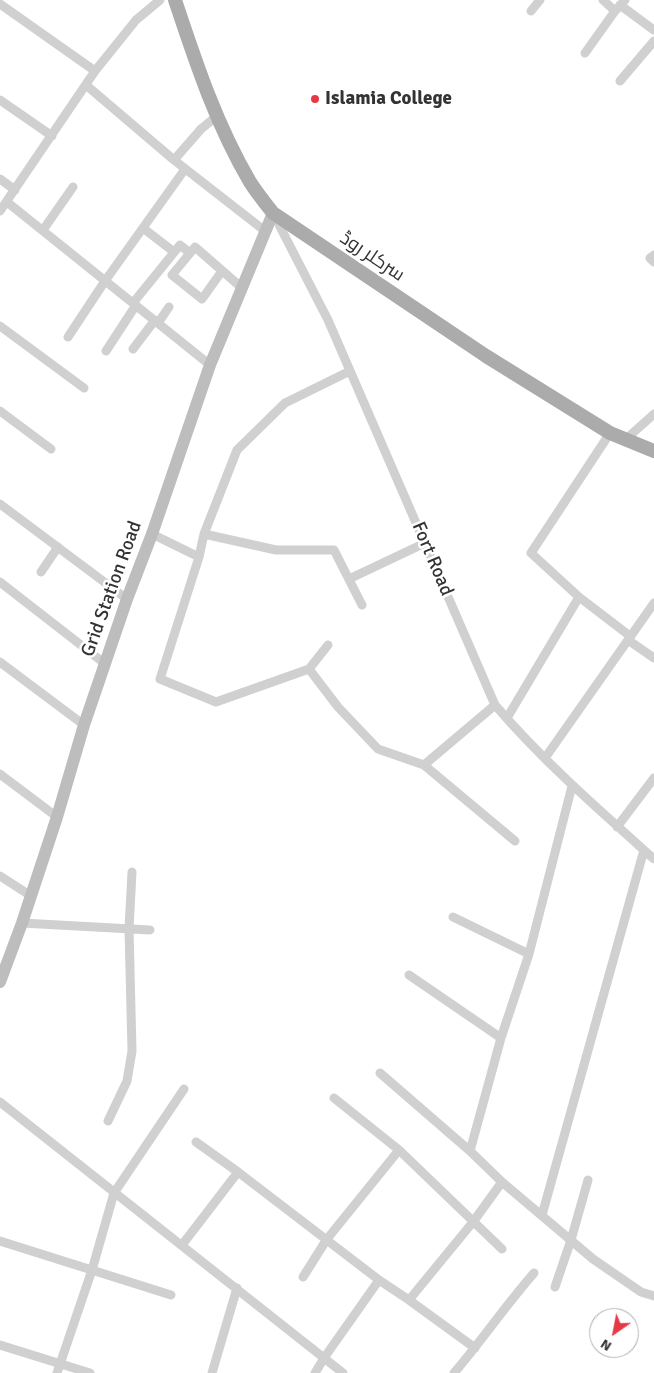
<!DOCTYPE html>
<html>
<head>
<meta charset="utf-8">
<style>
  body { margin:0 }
  #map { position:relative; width:654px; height:1373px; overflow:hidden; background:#fff; font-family:Signika,sans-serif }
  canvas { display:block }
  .north { position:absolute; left:589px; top:1308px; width:50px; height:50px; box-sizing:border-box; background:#fff; border:1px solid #adadad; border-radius:50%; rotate:213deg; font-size:14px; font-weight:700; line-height:20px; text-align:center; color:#333 }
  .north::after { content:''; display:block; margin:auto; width:18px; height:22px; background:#e63946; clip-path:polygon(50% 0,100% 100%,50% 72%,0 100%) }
</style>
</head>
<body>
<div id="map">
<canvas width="654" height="1373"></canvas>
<div class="north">N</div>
</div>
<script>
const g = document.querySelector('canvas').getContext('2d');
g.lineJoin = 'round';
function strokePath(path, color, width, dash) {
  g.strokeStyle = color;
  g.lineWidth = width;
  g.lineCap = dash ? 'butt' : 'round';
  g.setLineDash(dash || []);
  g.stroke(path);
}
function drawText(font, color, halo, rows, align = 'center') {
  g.font = font + ' Signika,Cairo,sans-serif';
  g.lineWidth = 5;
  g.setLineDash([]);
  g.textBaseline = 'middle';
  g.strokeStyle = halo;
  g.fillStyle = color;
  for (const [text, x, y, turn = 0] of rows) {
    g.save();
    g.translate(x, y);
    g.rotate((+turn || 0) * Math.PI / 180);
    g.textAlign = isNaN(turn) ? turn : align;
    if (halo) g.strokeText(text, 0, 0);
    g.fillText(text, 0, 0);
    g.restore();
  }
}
strokePath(new Path2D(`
  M 603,0 L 615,11 L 625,0
  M 0,4 L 95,71
  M 620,5 L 654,30
  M 531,11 L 540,0
  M 585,53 L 615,11
  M 620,81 L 654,41
  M 86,85 L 174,160 L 265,231
  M 0,100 L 52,136
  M 174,160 L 201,129 L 217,116
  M 0,179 L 15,190
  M 7,202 L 210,365
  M 0,211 L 95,71 L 136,20 L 160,0
  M 274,215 L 328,320 L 495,705 C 543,761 599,810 654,859
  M 143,228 L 174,252
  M 43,230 L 73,187
  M 654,255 L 650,258 L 654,262
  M 222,271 L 202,299 L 172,275 L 195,247 L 242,288
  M 133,303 L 180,245 L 190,253
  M 158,323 L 169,307
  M 0,326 L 84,388
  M 68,337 L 105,281 L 185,169
  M 133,349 L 155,320
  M 106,351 L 136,305
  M 0,411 L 51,449
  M 610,433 L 531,553 L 579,597 L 630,636
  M 626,439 L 654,414
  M 0,504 L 127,599
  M 152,534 L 199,557 L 160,679 L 216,702 L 309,669 L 328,645
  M 204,534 L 237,450 L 285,403 L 350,371
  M 199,557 L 204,534 L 276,550 L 334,550 L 362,605
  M 41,572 L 58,547
  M 349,579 L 425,543
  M 0,582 L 104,663
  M 628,640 L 654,658
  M 0,662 L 84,725
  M 309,669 L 338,707 L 378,749 L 424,765 L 495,705
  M 507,718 L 579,597
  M 545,758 L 654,603
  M 424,765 L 515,841
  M 0,774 L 57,817
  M 617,827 L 654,778
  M 0,876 L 31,896
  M 453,917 L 529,954
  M 22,923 L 150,930
  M 409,975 L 501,1038
  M 380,1073 L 470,1151
  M 334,1098 L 399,1150 L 502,1249
  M 0,1102 L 324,1358 L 379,1280 L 409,1300 L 473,1222 L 502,1182 L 470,1151 L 501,1038 L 529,954 L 572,786
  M 108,1121 L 127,1081 L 132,1051 L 129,929 L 132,872
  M 196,1142 L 238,1172 L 379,1280
  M 502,1182 L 593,1259 L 641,1292 L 654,1296
  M 542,1215 L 644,850
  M 0,1241 L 171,1295
  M 182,1245 L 238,1172
  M 303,1277 L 327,1239 L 399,1150
  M 555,1287 L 571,1240 L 588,1180
  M 409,1300 L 475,1348
  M 0,1345 L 90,1373
  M 324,1358 L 343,1373
  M 57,1373 L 92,1270 L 114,1193 L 184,1089
  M 212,1373 L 237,1288
  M 315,1373 L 324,1358
  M 454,1373 C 482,1340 506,1305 534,1273`), '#d0d0d0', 9);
strokePath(new Path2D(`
  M 0,982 L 22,923 L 57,817 L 84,725 L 127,599 L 152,534 L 210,365 L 273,213`), '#bdbdbd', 12);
strokePath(new Path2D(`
  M 175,0 C 196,63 216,124 250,182 C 257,193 265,203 273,213 L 486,356 L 610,433 L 654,451`), '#ababab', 14);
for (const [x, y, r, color] of [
  [315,99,5,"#e63946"]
]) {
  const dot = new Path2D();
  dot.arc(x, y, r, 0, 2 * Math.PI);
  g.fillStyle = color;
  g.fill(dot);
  strokePath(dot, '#fff', 2);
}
drawText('bold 19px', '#333', '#fff', [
  ["Islamia College",325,99]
], 'left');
drawText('19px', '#333', '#fff', [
  ["سرکلر روڈ",372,257,34],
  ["Fort Road",432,559,67],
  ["Grid Station Road",112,589,-70]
]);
</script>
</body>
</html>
